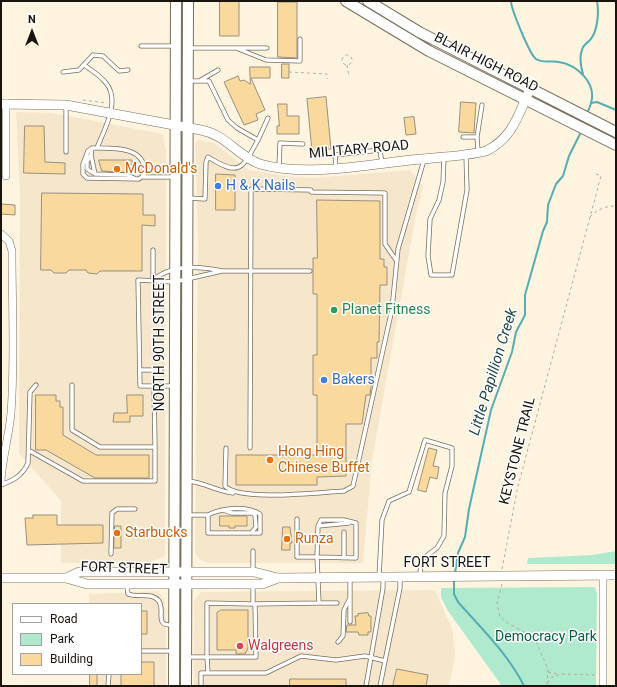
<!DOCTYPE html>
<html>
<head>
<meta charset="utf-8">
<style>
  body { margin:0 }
  #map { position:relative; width:617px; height:687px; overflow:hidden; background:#fef4df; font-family:Roboto,sans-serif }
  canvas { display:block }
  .frame { position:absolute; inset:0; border:2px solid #19150e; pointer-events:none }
  .legend { position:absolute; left:12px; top:603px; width:130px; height:72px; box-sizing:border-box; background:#fff; border:1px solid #a3a19f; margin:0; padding:5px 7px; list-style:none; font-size:12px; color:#19150e }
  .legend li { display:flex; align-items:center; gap:8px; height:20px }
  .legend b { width:20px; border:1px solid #a3a19f }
  .north { position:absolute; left:12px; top:12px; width:40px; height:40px; -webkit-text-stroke:3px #fff; paint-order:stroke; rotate:0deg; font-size:11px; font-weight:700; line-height:16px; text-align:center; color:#19150e }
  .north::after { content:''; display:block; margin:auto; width:14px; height:18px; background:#19150e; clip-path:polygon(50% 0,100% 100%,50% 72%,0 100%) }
</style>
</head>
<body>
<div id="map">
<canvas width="617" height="687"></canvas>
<div class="frame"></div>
<ul class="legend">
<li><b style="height:5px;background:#fff"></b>Road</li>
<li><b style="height:11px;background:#b0eace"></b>Park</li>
<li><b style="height:11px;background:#f9d99d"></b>Building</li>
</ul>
<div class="north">N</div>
</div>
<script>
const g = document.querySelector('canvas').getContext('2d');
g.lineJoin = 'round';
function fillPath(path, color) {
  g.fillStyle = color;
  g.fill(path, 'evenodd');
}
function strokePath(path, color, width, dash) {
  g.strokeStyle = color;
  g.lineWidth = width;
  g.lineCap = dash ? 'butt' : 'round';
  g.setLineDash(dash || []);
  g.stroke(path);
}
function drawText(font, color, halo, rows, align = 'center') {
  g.font = font + ' Roboto,sans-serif';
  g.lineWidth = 3;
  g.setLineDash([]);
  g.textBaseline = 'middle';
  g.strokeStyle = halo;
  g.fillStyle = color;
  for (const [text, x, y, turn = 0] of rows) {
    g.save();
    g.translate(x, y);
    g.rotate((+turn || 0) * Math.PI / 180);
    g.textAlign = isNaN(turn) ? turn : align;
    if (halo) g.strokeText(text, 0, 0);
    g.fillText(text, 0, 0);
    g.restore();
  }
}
fillPath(new Path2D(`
  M 16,112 L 52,113 L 163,134 L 166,150 L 165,556 L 150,562 L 61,563 L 61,501 L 19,453 L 20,193 Z
  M 198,140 L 214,143 L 249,170 L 292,177 L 315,178 L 410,170 L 423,187 L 416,214 L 372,460 L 363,563 L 207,563 L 199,559 L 195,553 L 198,237 L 195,144 Z
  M 435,590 L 453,631 L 455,657 L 449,686 L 194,686 L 194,601 L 201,592 Z
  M 158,591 L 164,599 L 166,617 L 166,686 L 89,686 L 89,674 L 141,674 L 141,604 L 89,604 L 89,594 Z`), '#f6e7cc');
fillPath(new Path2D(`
  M 616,551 L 616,564 L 527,564 L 528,558 L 592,555 Z
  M 595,587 L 597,594 L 596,686 L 502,686 L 448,611 L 441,597 L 441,588 Z`), '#b0eace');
strokePath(new Path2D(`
  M 511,1 C 511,9 530,55 536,59 C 544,64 551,60 559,62 C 577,65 597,83 591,103 C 590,107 588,111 587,114
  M 583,74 C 581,67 579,57 582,50 C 583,45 587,43 590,40 C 598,31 599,12 597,1
  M 591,103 L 597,102 L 616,110
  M 455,573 L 458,553 L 465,537 L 469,509 L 491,410 L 512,352 L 516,332 L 525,315 L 525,295 L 543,231 L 547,222 L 548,205 L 556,184 L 563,176 L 569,156 L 581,132
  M 454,580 L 454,594 L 458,602 C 481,628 509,655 524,686`), '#56adb3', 2);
const building = new Path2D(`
  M 220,1 L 239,1 L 239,36 L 220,36 Z
  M 278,2 L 297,2 L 297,58 L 278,57 Z
  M 282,64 L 289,64 L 289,78 L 282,78 Z
  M 250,67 L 270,67 L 270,78 L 251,78 L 265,110 L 256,114 L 258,120 L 244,125 L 224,82 L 238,76 L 240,81 L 244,80 L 250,84 Z
  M 326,97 L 331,149 L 312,151 L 307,99 Z
  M 461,102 L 476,103 L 474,133 L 459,132 Z
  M 278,104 L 287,104 L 287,116 L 299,116 L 299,134 L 277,134 L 277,126 L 279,126 Z
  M 414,117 L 416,134 L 406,135 L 404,118 Z
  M 25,126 L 44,126 L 45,162 L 65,163 L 65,174 L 24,173 Z
  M 99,160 L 132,160 L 132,173 L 102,171 Z
  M 216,174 L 235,175 L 235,210 L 216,210 Z
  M 42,193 L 143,194 L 143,215 L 155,215 L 155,226 L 142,225 L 142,271 L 100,271 L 97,274 L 88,273 L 86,270 L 69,270 L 66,273 L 54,273 L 51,270 L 41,270 Z
  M 317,200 L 380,201 L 380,259 L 384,259 L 384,267 L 387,267 L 387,285 L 380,285 L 379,342 L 377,342 L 377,358 L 371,358 L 371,387 L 370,395 L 366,395 L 362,424 L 346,424 L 346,476 L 317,477 L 317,485 L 236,485 L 236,455 L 317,455 L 317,395 L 313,395 L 313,355 L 317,355 L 317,294 L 313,294 L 313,258 L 317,258 Z
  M 1,204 L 15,205 L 15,215 L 1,214 Z
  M 36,395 L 56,395 L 56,401 L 60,401 L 60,407 L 63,407 L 63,435 L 96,455 L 149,455 L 149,478 L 95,478 L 46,450 L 36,450 Z
  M 127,395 L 143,395 L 143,416 L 130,416 L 130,422 L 113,422 L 114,413 L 127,413 Z
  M 429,448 L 437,450 L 433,466 L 439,467 L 437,479 L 430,477 L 426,492 L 418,490 Z
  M 33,515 L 57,515 L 57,525 L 103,525 L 103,543 L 27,545 L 25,518 L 33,518 Z
  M 220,516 L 247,516 L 247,526 L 235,526 L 235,528 L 229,528 L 229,526 L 220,526 Z
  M 115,526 L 121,526 L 121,548 L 114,548 Z
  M 283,527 L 290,527 L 292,543 L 290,543 L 290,550 L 282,550 Z
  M 221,610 L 248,610 L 248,648 L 245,654 L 236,654 L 236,650 L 217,650 L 217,613 Z
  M 141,611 L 147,611 L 147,634 L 141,634 Z
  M 368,613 L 369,616 L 371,616 L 371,632 L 368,632 L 368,635 L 359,635 L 358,632 L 346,632 L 347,625 L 356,625 L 355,616 L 358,616 L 358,614 Z
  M 141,662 L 154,662 L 154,686 L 121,686 L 121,674 L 141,674 Z
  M 397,669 L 428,675 L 426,686 L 393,686 Z
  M 90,674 L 97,674 L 97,686 L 90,686 Z
  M 290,679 L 346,679 L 346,686 L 290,686 Z`);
fillPath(building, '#f9d99d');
strokePath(building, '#9a907e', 1);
const lane = new Path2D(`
  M 141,46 L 174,46
  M 190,48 L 267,48
  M 236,48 L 266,60 L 300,61 L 300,39
  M 84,65 C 91,70 100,75 106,83 C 121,101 104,130 97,148
  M 63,72 L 79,70 L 93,55 L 103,56 L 119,71 L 128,70
  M 201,80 L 218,70
  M 463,137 L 477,137
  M 258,140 L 268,118
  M 92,148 C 111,148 148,145 144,175 L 139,179 L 87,178 L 83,174 L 83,164 L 88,151 Z
  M 92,148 L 91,155 L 95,174 L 127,175 L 134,178
  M 478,151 L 477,137 L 482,105
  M 66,152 L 66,106
  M 90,156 L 87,162 L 87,169 L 95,174
  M 444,158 L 443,182 L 439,200 L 430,219 L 428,256 L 431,275 L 452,275 L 467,190 L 466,155
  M 279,167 L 280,143 L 303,144
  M 336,167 L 335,155 L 380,150 L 382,164
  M 143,177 L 174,177
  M 311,192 L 385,193 L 385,244 L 396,260
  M 188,198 L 205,199 L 206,162 L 208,157 C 240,177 242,169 258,140 L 237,128 L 228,120 L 209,81 L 189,81
  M 222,271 L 310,271
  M 153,280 C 172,264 199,266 222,271 L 174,282 L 138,280 L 140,386 L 173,386
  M 153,280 L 153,250
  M 140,370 L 161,370
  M 72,385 L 72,430 L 100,447 L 155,447 L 154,386
  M 226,448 L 225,486 C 240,502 321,492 344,491 L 353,486 L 392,309 L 398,249 L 424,160
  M 250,448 L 251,189 L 311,190
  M 30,451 L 83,481 L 155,481 L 155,447
  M 187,481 C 204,482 216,491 233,493
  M 1,485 C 14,480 22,476 28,463 L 30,392 L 36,385
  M 223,510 L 232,513 L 252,513 L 255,515 L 256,527 L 251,533
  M 187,515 L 208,515 L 208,533 L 260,533 L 260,514 C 246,505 222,508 208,515
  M 318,526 L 349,523
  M 344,532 L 344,558
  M 111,554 L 112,513 L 117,509 L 135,509
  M 253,572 L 253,551
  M 379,577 L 382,520 L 389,501 L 409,492 L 425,440 L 452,448 L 452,466 L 445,493 L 444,536 L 437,548 L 421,560 L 420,575
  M 350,579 L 350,622
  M 253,585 L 253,604 L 319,603 L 317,557 L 356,558 L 356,523 L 344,520 L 321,520 L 318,526 L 317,557 L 297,557 L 297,519
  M 127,586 L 128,594 C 137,598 151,592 158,600 C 167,610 152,626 173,625
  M 319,603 L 337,603
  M 253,604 L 207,603 L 207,657 L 256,657 L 255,604
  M 338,642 L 343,636 L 344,610 L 350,598
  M 141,651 L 174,651
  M 187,657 L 207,657 L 208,673 L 201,673 L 201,686
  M 208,673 L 266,673 L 301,656 L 336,660 L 365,656 L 385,661 L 400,588 L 400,578
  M 108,686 L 109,674
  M 366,686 L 383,588 L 383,578
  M 380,686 L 385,661`);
const street = new Path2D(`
  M 6,176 L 6,103
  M 1,234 L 9,241 L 12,251 C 12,305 15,359 11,413 C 9,436 2,459 1,482
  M 603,686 L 603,576`);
const secondary = new Path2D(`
  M 1,104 L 66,105 L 201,130 C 227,135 237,156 260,164 C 304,177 366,165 411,160 C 436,157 462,157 486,151 C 513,138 518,115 530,89
  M 1,578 L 66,578 L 87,584 L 262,584 L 278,578
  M 66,578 L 79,572 L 254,572 L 278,578 L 616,575`);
const primary = new Path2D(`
  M 346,1 L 429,51 L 616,145
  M 368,1 L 419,32 L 616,132
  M 174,686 L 176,1
  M 186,686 L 188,1`);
strokePath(lane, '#786f5d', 5);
strokePath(street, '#786f5d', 8);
strokePath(secondary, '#786f5d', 10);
strokePath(primary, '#786f5d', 12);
strokePath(new Path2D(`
  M342 60a5 5 0 1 1 10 0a5 5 0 1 1-10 0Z
  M 347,65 L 349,77
  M 289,72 L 327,74 L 327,79
  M 83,100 L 106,103
  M 590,217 C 598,209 605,206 616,206
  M 502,569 L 518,486 L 601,176 L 596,174
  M 502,584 L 497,603 L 500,617 L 506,622 L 529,635 L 536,642 L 548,669 L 547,686
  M 548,672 L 558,674
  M 548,683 L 550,678 L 561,674 L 597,675`), '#b6ad9d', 1, [3, 3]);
strokePath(lane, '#fff', 3.5);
strokePath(street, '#fff', 7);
strokePath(secondary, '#fff', 9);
strokePath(primary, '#fff', 10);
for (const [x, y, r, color] of [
  [117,169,4,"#e8710a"],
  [218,186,4,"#3f7fe0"],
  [334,310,4,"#2e9e5b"],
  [324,380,4,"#3f7fe0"],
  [270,460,4,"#e8710a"],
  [117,533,4,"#e8710a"],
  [287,539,4,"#e8710a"],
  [240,646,4,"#e0444e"]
]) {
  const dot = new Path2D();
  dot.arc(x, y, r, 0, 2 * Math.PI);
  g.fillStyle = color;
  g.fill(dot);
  strokePath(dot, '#fff', 1.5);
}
drawText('14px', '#19150e', '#fff', [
  ["BLAIR HIGH ROAD",486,63,27],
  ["MILITARY ROAD",359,150,-5],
  ["NORTH 90TH STREET",160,343,-90],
  ["KEYSTONE TRAIL",518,451,-76],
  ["FORT STREET",447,563],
  ["FORT STREET",124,569,2]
]);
drawText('14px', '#c56008', '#fff', [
  ["McDonald's",125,169],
  ["Hong Hing",278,452],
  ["Chinese Buffet",278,468],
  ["Starbucks",125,533],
  ["Runza",295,539]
], 'left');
drawText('14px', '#366cbe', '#fff', [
  ["H & K Nails",226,186],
  ["Bakers",332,380]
], 'left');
drawText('14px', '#27864d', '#fff', [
  ["Planet Fitness",342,310]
], 'left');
drawText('14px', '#056042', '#fff', [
  ["Democracy Park",546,637]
]);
drawText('14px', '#be3a42', '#fff', [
  ["Walgreens",248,646]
], 'left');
drawText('italic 15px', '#1f484b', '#fff', [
  ["Little Papillion Creek",494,372,-73]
]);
</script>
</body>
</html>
